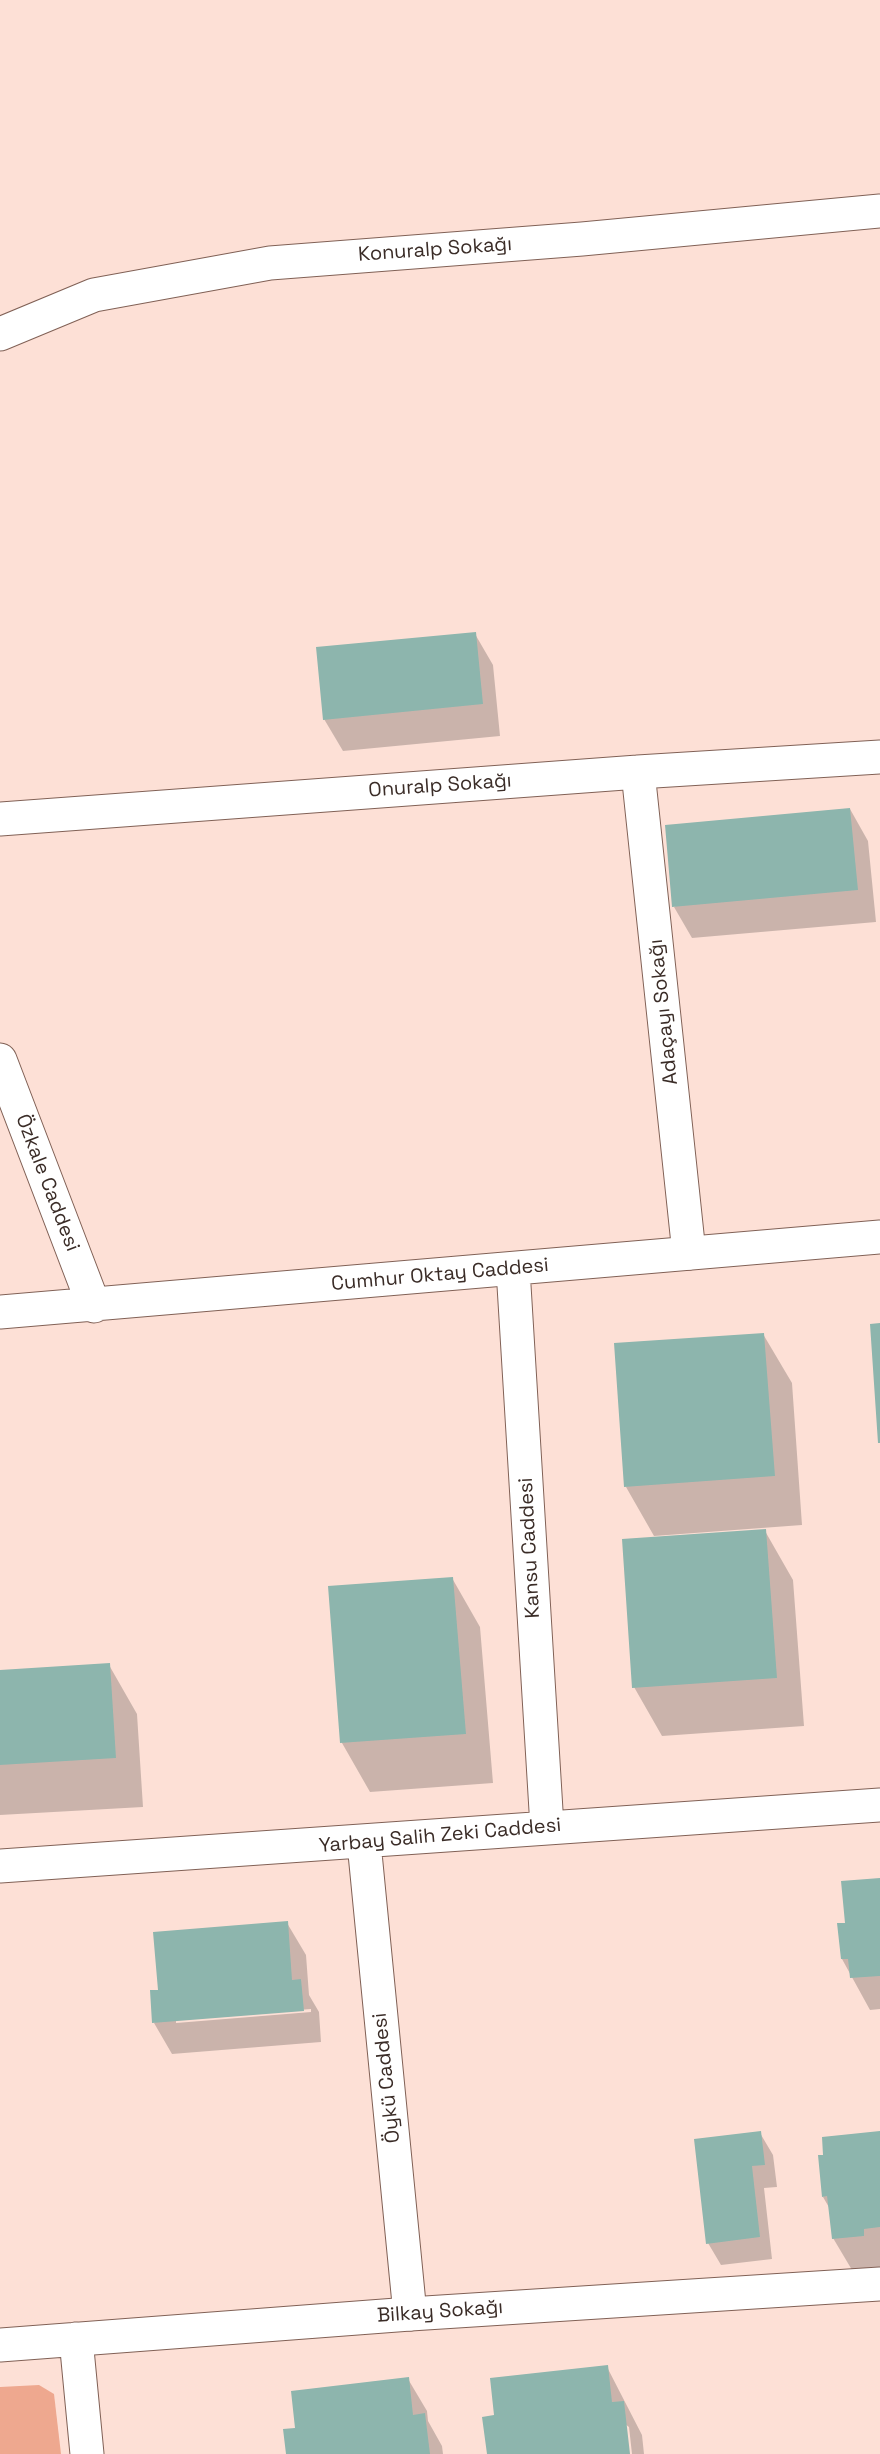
<!DOCTYPE html>
<html>
<head>
<meta charset="utf-8">
<style>
  body { margin:0 }
  canvas { display:block; background:#fde0d6 }
</style>
</head>
<body>
<canvas width="880" height="2454"></canvas>
<script>
const g = document.querySelector('canvas').getContext('2d');
g.lineJoin = 'round';
function fillPath(path, color) {
  g.fillStyle = color;
  g.fill(path, 'evenodd');
}
function strokePath(path, color, width, dash) {
  g.strokeStyle = color;
  g.lineWidth = width;
  g.lineCap = dash ? 'butt' : 'round';
  g.setLineDash(dash || []);
  g.stroke(path);
}
function drawText(font, color, halo, rows, align = 'center') {
  g.font = font + ' "Space Grotesk",sans-serif';
  g.lineWidth = 4.5;
  g.setLineDash([]);
  g.textBaseline = 'middle';
  g.strokeStyle = halo;
  g.fillStyle = color;
  for (const [text, x, y, turn = 0] of rows) {
    g.save();
    g.translate(x, y);
    g.rotate((+turn || 0) * Math.PI / 180);
    g.textAlign = isNaN(turn) ? turn : align;
    if (halo) g.strokeText(text, 0, 0);
    g.fillText(text, 0, 0);
    g.restore();
  }
}
fillPath(new Path2D(`
  M 39,2385 L 54,2394 L 61,2454 L 0,2454 L 0,2387 Z`), '#eea88f');
fillPath(new Path2D(`
  M 475,634 L 493,665 L 500,736 L 343,751 L 324,719 Z
  M 850,809 L 868,841 L 876,922 L 692,938 L 674,907 Z
  M 763,1334 L 792,1383 L 802,1525 L 654,1536 L 626,1487 Z
  M 765,1531 L 793,1580 L 804,1726 L 662,1736 L 634,1687 Z
  M 452,1578 L 480,1627 L 493,1783 L 370,1792 L 342,1743 L 330,1588 Z
  M 109,1665 L 137,1714 L 143,1807 L 0,1815 L 0,1672 Z
  M 880,1879 L 880,2009 L 870,2010 L 842,1959 L 846,1924 Z
  M 287,1923 L 306,1955 L 309,1995 L 319,2012 L 321,2042 L 172,2054 L 154,2023 ZM 311,2009 L 311,2012 L 176,2023 L 176,2020 Z
  M 760,2133 L 773,2155 L 777,2187 L 764,2188 L 772,2259 L 721,2265 L 708,2243 Z
  M 880,2133 L 880,2268 L 852,2270 L 833,2238 L 830,2209 L 823,2197 Z
  M 607,2367 L 642,2435 L 644,2454 L 632,2454 L 629,2427 L 625,2424 L 629,2454 L 488,2454 L 496,2416 Z
  M 408,2379 L 427,2411 L 428,2421 L 442,2446 L 443,2454 L 288,2454 L 296,2429 Z`), '#0003');
fillPath(new Path2D(`
  M 476,632 L 483,704 L 323,720 L 316,647 Z
  M 850,808 L 858,890 L 672,907 L 665,825 Z
  M 880,1323 L 880,1443 L 878,1443 L 870,1324 Z
  M 764,1333 L 775,1476 L 624,1487 L 614,1343 Z
  M 766,1529 L 777,1678 L 632,1688 L 622,1539 Z
  M 453,1577 L 466,1734 L 340,1743 L 328,1586 Z
  M 110,1663 L 116,1758 L 0,1765 L 0,1670 Z
  M 880,1878 L 880,1976 L 850,1978 L 848,1959 L 841,1959 L 837,1923 L 845,1923 L 841,1881 Z
  M 288,1921 L 292,1980 L 301,1979 L 304,2011 L 152,2023 L 150,1990 L 158,1990 L 153,1932 Z
  M 761,2131 L 765,2165 L 752,2166 L 760,2237 L 706,2244 L 694,2139 Z
  M 880,2131 L 880,2227 L 864,2229 L 864,2236 L 832,2239 L 827,2196 L 822,2197 L 818,2155 L 823,2155 L 822,2137 Z
  M 608,2365 L 612,2402 L 624,2401 L 630,2454 L 487,2454 L 482,2417 L 494,2415 L 490,2378 Z
  M 409,2377 L 413,2415 L 425,2413 L 430,2454 L 286,2454 L 283,2429 L 295,2428 L 291,2391 Z`), '#8db5ad');
const minor = new Path2D(`
  M 0,334 L 94,295 L 270,263 L 582,239 L 880,211
  M 638,772 L 689,1253
  M 0,819 L 638,772 L 880,757
  M 76,2339 L 87,2454
  M 0,2345 L 410,2314 L 880,2284`);
const tertiary = new Path2D(`
  M 0,1060 L 94,1306
  M 513,1269 L 547,1827
  M 0,1312 L 880,1237
  M 364,1843 L 410,2314
  M 0,1866 L 880,1805`);
strokePath(minor, '#816156', 35);
strokePath(tertiary, '#816156', 35);
strokePath(minor, '#fff', 33);
strokePath(tertiary, '#fff', 33);
drawText('20px', '#3a2c27', '#fff', [
  ["Konuralp Sokağı",435,250,-4],
  ["Onuralp Sokağı",440,786,-4],
  ["Adaçayı Sokağı",664,1012,-96],
  ["Özkale Caddesi",47,1183,69],
  ["Cumhur Oktay Caddesi",440,1275,-5],
  ["Kansu Caddesi",530,1548,-93],
  ["Yarbay Salih Zeki Caddesi",440,1836,-5],
  ["Öykü Caddesi",387,2078,-96],
  ["Bilkay Sokağı",440,2312,-4]
]);
</script>
</body>
</html>
